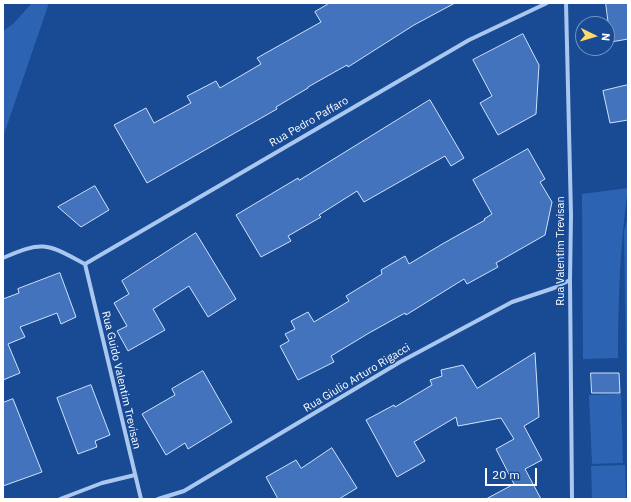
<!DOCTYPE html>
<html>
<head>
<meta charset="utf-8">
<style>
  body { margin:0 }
  #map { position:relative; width:631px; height:502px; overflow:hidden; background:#194a94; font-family:"IBM Plex Sans",sans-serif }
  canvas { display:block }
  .frame { position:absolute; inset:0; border:4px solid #fff; pointer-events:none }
  .north { position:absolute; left:575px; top:16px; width:40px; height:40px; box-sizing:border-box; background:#194a94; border:1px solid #7592bf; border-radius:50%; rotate:95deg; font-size:11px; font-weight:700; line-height:16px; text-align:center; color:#fff }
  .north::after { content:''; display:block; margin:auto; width:14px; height:18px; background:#ffda69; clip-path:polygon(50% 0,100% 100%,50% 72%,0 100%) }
  .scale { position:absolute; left:485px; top:468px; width:52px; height:18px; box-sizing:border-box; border:2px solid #fff; border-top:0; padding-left:5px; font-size:12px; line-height:14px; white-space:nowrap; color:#fff; -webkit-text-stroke:3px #194a94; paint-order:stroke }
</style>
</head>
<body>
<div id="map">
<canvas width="631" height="502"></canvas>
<div class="frame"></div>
<div class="north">N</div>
<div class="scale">20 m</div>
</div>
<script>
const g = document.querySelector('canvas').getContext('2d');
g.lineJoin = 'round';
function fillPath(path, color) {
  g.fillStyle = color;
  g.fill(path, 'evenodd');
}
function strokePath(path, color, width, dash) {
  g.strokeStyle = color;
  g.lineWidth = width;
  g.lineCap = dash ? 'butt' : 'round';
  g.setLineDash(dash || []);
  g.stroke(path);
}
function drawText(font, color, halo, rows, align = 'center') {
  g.font = font + ' "IBM Plex Sans",sans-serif';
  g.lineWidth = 3;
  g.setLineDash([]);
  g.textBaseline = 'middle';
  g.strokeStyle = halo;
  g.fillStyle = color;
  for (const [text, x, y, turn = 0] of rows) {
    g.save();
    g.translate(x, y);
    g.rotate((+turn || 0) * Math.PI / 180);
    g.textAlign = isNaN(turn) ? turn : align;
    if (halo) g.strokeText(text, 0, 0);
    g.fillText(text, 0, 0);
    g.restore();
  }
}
fillPath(new Path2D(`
  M 32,3 L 49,3 L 3,137 L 3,31 L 13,24 Z
  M 628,188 C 620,245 618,301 618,358 L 583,359 L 582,194 Z
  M 628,216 L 628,478 L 624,232 Z
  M 621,394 L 623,463 L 592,464 L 589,395 Z
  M 625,465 L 626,499 L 592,499 L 591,466 Z`), '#2c63b3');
const building = new Path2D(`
  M 330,3 L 455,3 L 414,25 L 348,67 L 347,65 L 308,87 L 308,88 L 276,107 L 277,109 L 147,183 L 114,125 L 146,108 L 154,123 L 191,103 L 187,96 L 216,81 L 220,88 L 261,64 L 257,58 L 321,22 L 315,12 Z
  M 606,3 L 628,3 L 628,39 L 611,42 Z
  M 523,34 L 539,65 L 536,114 L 498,135 L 480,103 L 492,96 L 473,60 Z
  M 628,85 L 628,120 L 610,123 L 603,91 Z
  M 430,100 L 464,158 L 451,166 L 445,156 L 364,202 L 357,191 L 319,215 L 321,217 L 288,236 L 291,241 L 261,257 L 236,215 L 298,178 L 299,180 Z
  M 528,149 L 545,179 L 540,182 L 552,202 L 545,235 L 496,263 L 498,267 L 467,284 L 464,279 L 406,315 L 405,313 L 369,333 L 331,356 L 334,362 L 298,380 L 280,346 L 289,341 L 285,334 L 295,329 L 291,321 L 308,312 L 314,322 L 349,301 L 346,296 L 382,274 L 381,270 L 405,256 L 409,264 L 444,243 L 485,220 L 484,219 L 492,214 L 473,180 Z
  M 95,186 L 109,210 L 81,227 L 58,207 Z
  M 196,233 L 236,299 L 208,317 L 189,286 L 153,309 L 165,330 L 128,351 L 117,331 L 127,326 L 114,303 L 129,294 L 122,281 Z
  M 60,273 L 76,317 L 61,324 L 57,313 L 20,327 L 25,337 L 8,344 L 20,373 L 3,380 L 3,299 L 19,293 L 18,289 Z
  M 535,353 L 539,417 L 524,426 L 542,460 L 525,469 L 541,499 L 486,499 L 514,484 L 496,449 L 514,439 L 501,418 L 458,426 L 456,417 L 414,442 L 425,461 L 397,477 L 366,420 L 394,405 L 395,407 L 432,385 L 430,380 L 442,376 L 441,370 L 463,365 L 477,388 Z
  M 203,371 L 232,422 L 188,449 L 185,443 L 166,455 L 142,414 L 175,395 L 172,389 Z
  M 591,373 L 619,373 L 620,393 L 592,393 Z
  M 91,385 L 110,435 L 95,441 L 97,447 L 78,454 L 57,398 Z
  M 13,399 L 42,472 L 3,486 L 3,403 Z
  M 332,448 L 357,488 L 339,499 L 278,499 L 266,477 L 296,460 L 301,468 Z`);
fillPath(building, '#4273bc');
strokePath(building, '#d1e2fb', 1);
strokePath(new Path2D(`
  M 566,3 L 571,215 L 570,280 L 572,499
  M 3,258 C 44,240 47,244 85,264
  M 85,264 L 469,40 L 547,3
  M 85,264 L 141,499
  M 60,499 L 102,483 L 135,475
  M 158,499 L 184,491 L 400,362 L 512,302 L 554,288 L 570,280`), '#aac7f0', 4);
drawText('11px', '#fff', '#194a94', [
  ["Rua Pedro Paffaro",309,122,-30],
  ["Rua Valentim Trevisan",561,251,-90],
  ["Rua Giulio Arturo Rigacci",357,378,-31],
  ["Rua Guido Valentim Trevisan",121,380,77]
]);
</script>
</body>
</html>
